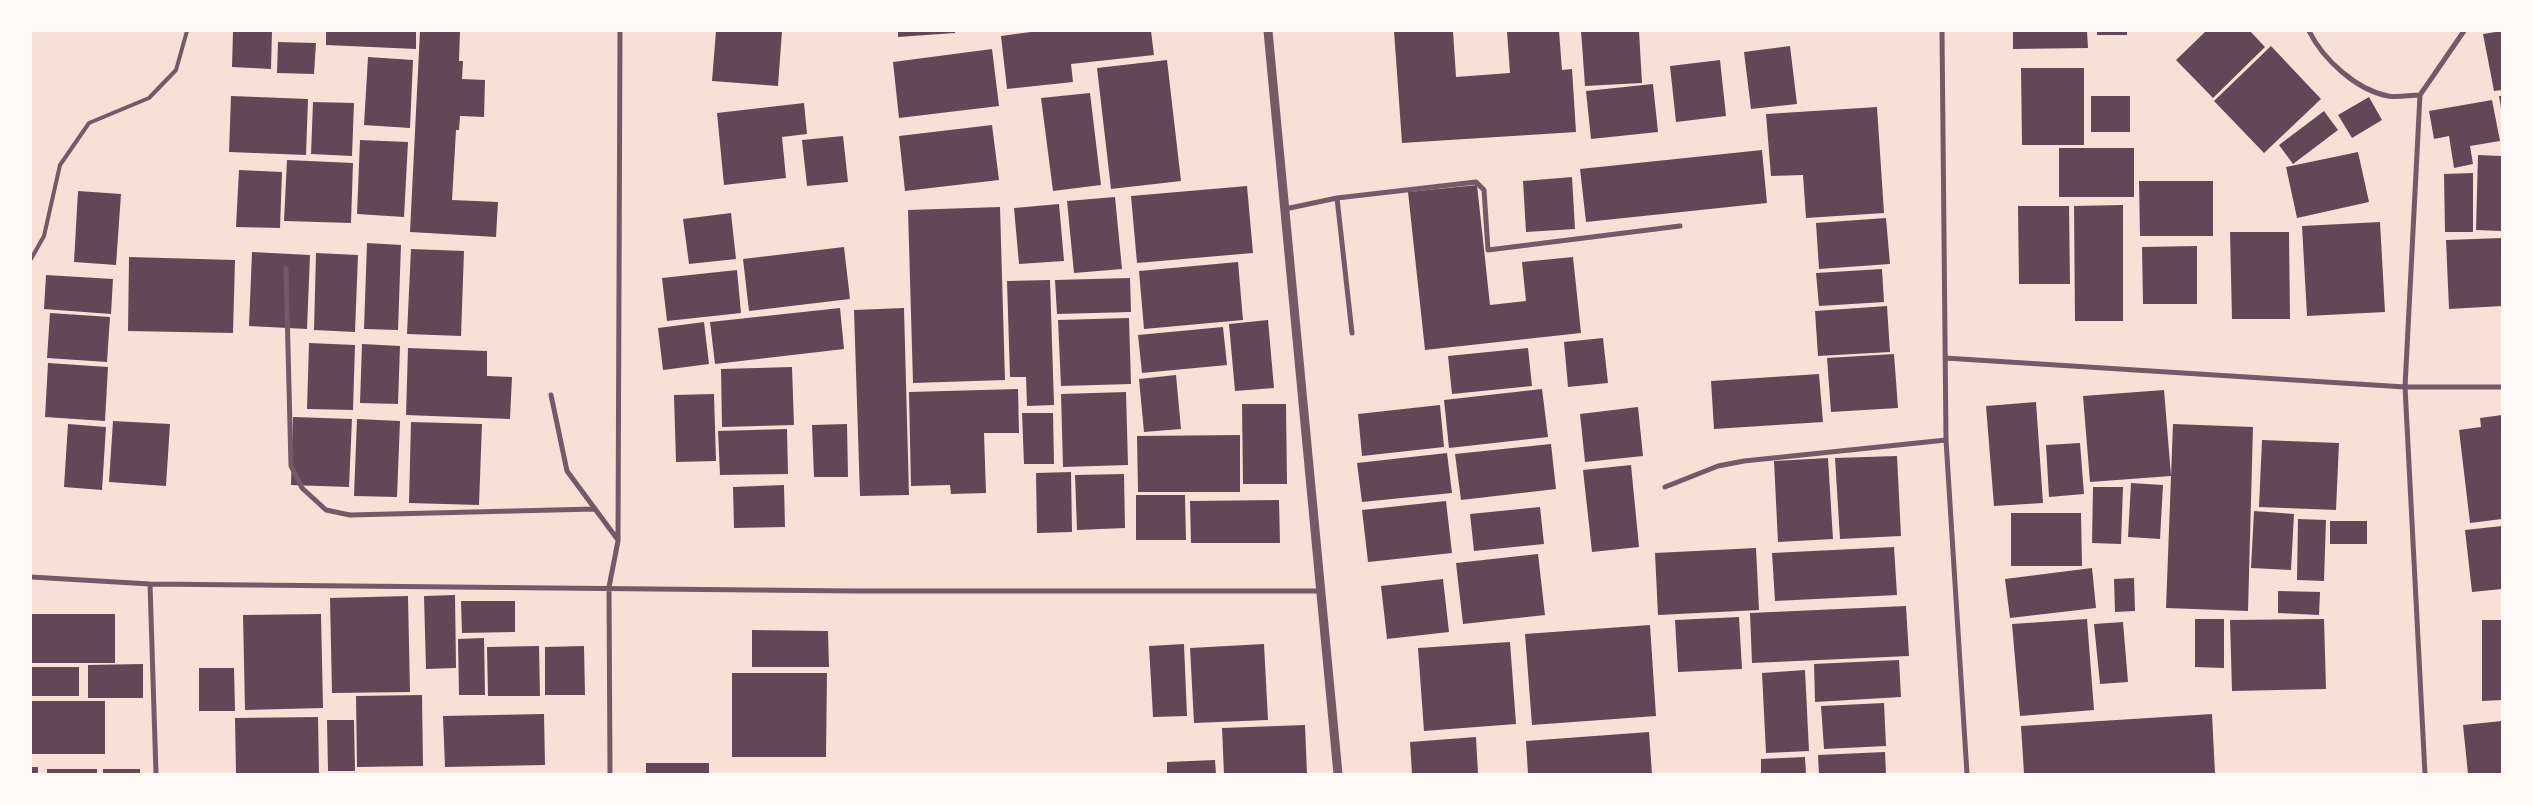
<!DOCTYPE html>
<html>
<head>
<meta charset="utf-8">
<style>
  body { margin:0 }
  #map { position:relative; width:2533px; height:805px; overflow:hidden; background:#f7e1d7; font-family:"Archivo Narrow",sans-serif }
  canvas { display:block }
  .frame { position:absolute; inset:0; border:32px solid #fffaf5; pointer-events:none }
</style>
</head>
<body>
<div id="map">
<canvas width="2533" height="805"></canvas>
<div class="frame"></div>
</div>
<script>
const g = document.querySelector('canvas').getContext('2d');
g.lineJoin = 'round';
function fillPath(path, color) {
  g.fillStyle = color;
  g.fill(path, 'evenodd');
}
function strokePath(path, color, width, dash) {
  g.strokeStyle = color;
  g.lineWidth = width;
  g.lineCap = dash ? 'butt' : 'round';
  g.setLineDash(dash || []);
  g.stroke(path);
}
fillPath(new Path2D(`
  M 233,31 L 272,31 L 271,69 L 232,67 Z
  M 326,31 L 416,31 L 416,49 L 326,45 Z
  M 420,31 L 460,31 L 459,61 L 463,61 L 462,79 L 485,80 L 484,117 L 460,116 L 459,130 L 456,130 L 452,200 L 498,202 L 496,237 L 410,232 Z
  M 716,31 L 782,31 L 778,86 L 712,81 Z
  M 898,31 L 955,31 L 955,33 L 898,37 Z
  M 1038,31 L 1151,31 L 1154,55 L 1071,64 L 1073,82 L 1007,89 L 1001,36 Z
  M 1394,31 L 1453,31 L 1456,77 L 1510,73 L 1507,31 L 1559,31 L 1562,70 L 1572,69 L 1576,132 L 1402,143 Z
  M 1581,31 L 1639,31 L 1642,83 L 1585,86 Z
  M 2013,31 L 2087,31 L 2088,48 L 2013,49 Z
  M 2097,31 L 2127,31 L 2127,35 L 2097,35 Z
  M 2206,31 L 2250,31 L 2265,47 L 2213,98 L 2176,60 Z
  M 2502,31 L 2502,90 L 2494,91 L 2483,34 Z
  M 278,42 L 316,43 L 314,74 L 277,73 Z
  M 1790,46 L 1797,104 L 1751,109 L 1744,52 Z
  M 2271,46 L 2321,99 L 2264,153 L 2214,101 Z
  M 992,49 L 999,106 L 899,118 L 893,62 Z
  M 368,57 L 413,60 L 410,128 L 364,125 Z
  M 1167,60 L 1181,181 L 1111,189 L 1097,68 Z
  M 1720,60 L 1726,116 L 1676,122 L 1670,66 Z
  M 2021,68 L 2084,68 L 2084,145 L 2022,145 Z
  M 1653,84 L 1658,132 L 1591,139 L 1586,91 Z
  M 1090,93 L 1101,185 L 1053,191 L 1041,98 Z
  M 231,96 L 308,99 L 306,155 L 229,152 Z
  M 2091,96 L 2130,96 L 2130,132 L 2091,132 Z
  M 2499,96 L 2502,96 L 2502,108 L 2501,108 Z
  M 2369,97 L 2382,120 L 2352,138 L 2338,115 Z
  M 2492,100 L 2500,141 L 2470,146 L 2473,164 L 2454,168 L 2449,136 L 2434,139 L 2429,111 Z
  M 313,102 L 354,103 L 352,156 L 311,154 Z
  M 804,103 L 807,134 L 782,137 L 786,178 L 724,185 L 717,113 Z
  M 1877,107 L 1884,213 L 1806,218 L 1803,175 L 1771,176 L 1766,114 Z
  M 2324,111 L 2338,130 L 2293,164 L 2279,145 Z
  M 992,125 L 999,180 L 905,191 L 899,136 Z
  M 843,136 L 848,182 L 807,186 L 802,140 Z
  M 360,140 L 408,142 L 404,217 L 357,214 Z
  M 2059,148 L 2134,148 L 2134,197 L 2059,197 Z
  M 1762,150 L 1767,203 L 1586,222 L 1580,169 Z
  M 2358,152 L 2369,202 L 2297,218 L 2286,167 Z
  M 2478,155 L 2502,156 L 2502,231 L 2476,230 Z
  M 287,160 L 353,163 L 351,223 L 284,221 Z
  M 239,170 L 282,172 L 280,228 L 236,227 Z
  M 2473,173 L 2473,232 L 2445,232 L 2444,174 Z
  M 1572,177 L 1575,229 L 1526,232 L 1523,181 Z
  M 2139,181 L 2213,181 L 2213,236 L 2140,236 Z
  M 1477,185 L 1490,305 L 1526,301 L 1522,262 L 1573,257 L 1581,333 L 1425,350 L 1408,192 Z
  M 1247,186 L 1253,253 L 1137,263 L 1131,196 Z
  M 78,191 L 121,194 L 116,265 L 74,262 Z
  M 1115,197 L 1122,269 L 1074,273 L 1067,201 Z
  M 1059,204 L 1064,261 L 1019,264 L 1014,208 Z
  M 2123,205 L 2123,321 L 2075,321 L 2074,206 Z
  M 2018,206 L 2069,206 L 2070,284 L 2019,284 Z
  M 1000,207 L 1005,380 L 913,383 L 908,210 Z
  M 731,213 L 736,259 L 689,264 L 683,219 Z
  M 1886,218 L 1890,264 L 1819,269 L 1816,223 Z
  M 2380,222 L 2385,312 L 2307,316 L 2302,226 Z
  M 2230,232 L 2289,232 L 2290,319 L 2232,319 Z
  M 2502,238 L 2502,306 L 2449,309 L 2446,240 Z
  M 367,243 L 401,245 L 398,330 L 364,329 Z
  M 2197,246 L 2197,304 L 2143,304 L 2142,247 Z
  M 844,247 L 850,299 L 749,311 L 743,259 Z
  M 411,249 L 464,251 L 461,336 L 407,334 Z
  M 252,252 L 310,255 L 307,329 L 249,326 Z
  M 316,253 L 358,255 L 355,332 L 314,330 Z
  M 129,257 L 235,260 L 233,333 L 128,331 Z
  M 1238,262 L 1243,320 L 1144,329 L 1139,271 Z
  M 1882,269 L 1884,302 L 1819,306 L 1816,273 Z
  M 737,270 L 741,313 L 667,321 L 662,278 Z
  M 46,275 L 113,279 L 111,314 L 44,309 Z
  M 1130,278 L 1131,312 L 1057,314 L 1055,280 Z
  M 1050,280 L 1054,405 L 1027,406 L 1026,377 L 1010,377 L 1007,281 Z
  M 1887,306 L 1890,352 L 1818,356 L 1815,311 Z
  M 840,308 L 844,349 L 715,364 L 710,322 Z
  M 904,308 L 909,495 L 860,496 L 854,310 Z
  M 50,313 L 110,317 L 107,362 L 47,358 Z
  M 1129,318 L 1131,384 L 1061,386 L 1058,320 Z
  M 1268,320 L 1274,388 L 1235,391 L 1229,324 Z
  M 704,322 L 709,364 L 663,370 L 658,328 Z
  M 1223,327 L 1227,365 L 1142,373 L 1138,335 Z
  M 1603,338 L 1608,383 L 1568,387 L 1564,342 Z
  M 309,343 L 355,345 L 353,410 L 307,409 Z
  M 362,344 L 400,346 L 398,404 L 360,403 Z
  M 408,348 L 487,351 L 487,376 L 512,377 L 510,419 L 406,415 Z
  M 1528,348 L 1532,386 L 1452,394 L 1448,356 Z
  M 1894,354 L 1898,408 L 1831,412 L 1827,358 Z
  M 48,363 L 108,367 L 105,421 L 45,417 Z
  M 792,367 L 794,425 L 722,427 L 721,369 Z
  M 1819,374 L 1823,422 L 1714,429 L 1711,381 Z
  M 1176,375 L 1181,429 L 1144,432 L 1139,379 Z
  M 1018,389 L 1019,433 L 984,433 L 986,493 L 951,494 L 950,485 L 911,486 L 909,392 Z
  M 1542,389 L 1548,437 L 1449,448 L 1444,400 Z
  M 2164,390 L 2171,476 L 2090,482 L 2083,396 Z
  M 1126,392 L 1128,465 L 1063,467 L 1061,394 Z
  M 714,394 L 716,461 L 676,462 L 674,395 Z
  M 2036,402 L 2043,503 L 1994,506 L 1986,406 Z
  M 1242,404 L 1286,404 L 1287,484 L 1243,484 Z
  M 1440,405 L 1444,447 L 1362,456 L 1358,414 Z
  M 1638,407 L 1643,456 L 1585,462 L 1580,414 Z
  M 1022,413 L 1053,413 L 1054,464 L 1024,464 Z
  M 2502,415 L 2502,519 L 2470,523 L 2459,430 L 2481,427 L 2480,418 Z
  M 293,417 L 352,419 L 349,487 L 291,485 Z
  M 357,419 L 400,421 L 397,497 L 354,496 Z
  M 113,421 L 170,424 L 166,486 L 109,482 Z
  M 411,422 L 482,424 L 479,505 L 409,503 Z
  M 68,424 L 106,427 L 102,490 L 64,487 Z
  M 847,424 L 848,477 L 814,477 L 812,425 Z
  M 2173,424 L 2253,427 L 2248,611 L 2166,608 Z
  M 787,429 L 788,474 L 720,475 L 718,431 Z
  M 1240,435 L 1240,492 L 1138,492 L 1137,436 Z
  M 2262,440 L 2339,443 L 2336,510 L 2259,507 Z
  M 2080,443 L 2084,494 L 2049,497 L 2046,445 Z
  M 1551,444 L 1556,489 L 1461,500 L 1455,454 Z
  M 1447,453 L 1452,493 L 1362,502 L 1357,463 Z
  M 1897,456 L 1901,536 L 1840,539 L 1835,458 Z
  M 1828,458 L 1833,539 L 1778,542 L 1774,461 Z
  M 1631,465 L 1639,547 L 1592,552 L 1583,470 Z
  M 1071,472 L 1072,532 L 1037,533 L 1036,473 Z
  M 1124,474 L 1125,528 L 1077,530 L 1075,475 Z
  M 2131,483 L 2163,485 L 2160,539 L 2128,537 Z
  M 784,485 L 785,527 L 734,528 L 733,487 Z
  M 2093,487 L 2123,487 L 2121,544 L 2092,543 Z
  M 1136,495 L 1185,495 L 1186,540 L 1136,540 Z
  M 1279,500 L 1280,543 L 1191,543 L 1190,501 Z
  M 1446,501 L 1452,553 L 1368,562 L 1362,510 Z
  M 1540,507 L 1544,544 L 1474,551 L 1470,514 Z
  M 2254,511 L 2294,514 L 2291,570 L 2251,568 Z
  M 2011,513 L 2081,513 L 2082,566 L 2011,566 Z
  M 2298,519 L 2326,520 L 2324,581 L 2297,580 Z
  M 2330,521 L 2367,521 L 2367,544 L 2330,544 Z
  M 2502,526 L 2502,589 L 2472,592 L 2465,530 Z
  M 1894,547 L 1897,595 L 1775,601 L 1772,553 Z
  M 1756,548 L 1759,610 L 1658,615 L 1655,553 Z
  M 1538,554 L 1545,615 L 1463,624 L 1456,563 Z
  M 2092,568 L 2096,608 L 2010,618 L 2005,579 Z
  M 2134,578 L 2135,611 L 2115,612 L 2114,579 Z
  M 1443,579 L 1449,632 L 1387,639 L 1381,586 Z
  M 2278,591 L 2320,592 L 2319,615 L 2278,613 Z
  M 455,595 L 456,668 L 426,669 L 424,596 Z
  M 408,596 L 410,692 L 332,693 L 330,598 Z
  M 461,601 L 515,601 L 515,632 L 462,633 Z
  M 1906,606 L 1909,656 L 1752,663 L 1750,613 Z
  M 31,614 L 115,614 L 115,663 L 31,663 Z
  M 321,614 L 323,708 L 245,710 L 243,615 Z
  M 1739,617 L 1742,669 L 1678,672 L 1675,620 Z
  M 2087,619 L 2094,710 L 2020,716 L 2012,624 Z
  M 2195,619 L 2224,619 L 2224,668 L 2195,667 Z
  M 2324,619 L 2326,689 L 2232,691 L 2230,620 Z
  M 2482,620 L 2502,620 L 2502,700 L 2482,701 Z
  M 2123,622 L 2128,682 L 2100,684 L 2094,624 Z
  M 1650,625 L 1656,716 L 1532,725 L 1525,634 Z
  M 752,630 L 828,631 L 829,667 L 752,667 Z
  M 484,638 L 485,695 L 459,695 L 458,639 Z
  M 1510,642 L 1516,724 L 1424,731 L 1418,648 Z
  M 1184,644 L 1187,716 L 1153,717 L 1149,646 Z
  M 1264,644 L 1268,720 L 1194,723 L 1190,648 Z
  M 539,646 L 540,696 L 488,696 L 487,647 Z
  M 584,646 L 585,695 L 545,695 L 545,647 Z
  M 1899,660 L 1901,697 L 1815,702 L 1814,664 Z
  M 143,664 L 143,698 L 88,698 L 88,665 Z
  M 31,667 L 79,667 L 79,696 L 31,696 Z
  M 199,668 L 234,668 L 235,711 L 199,711 Z
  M 1805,670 L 1809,751 L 1766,753 L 1762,673 Z
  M 732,673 L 827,673 L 826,757 L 732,757 Z
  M 422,695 L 423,766 L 357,767 L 356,696 Z
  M 31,701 L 105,701 L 105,754 L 31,754 Z
  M 1884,703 L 1886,746 L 1824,749 L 1821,706 Z
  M 544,714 L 545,765 L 445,767 L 443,716 Z
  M 2212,714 L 2215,774 L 2024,774 L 2021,726 Z
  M 318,717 L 319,774 L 236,774 L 235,718 Z
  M 327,720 L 354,720 L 355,771 L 328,771 Z
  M 2502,721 L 2502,774 L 2468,774 L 2463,725 Z
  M 1305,725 L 1307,774 L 1224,774 L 1222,728 Z
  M 1649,732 L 1652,774 L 1528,774 L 1526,741 Z
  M 1476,737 L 1478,774 L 1412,774 L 1410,742 Z
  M 1885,752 L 1886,774 L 1819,774 L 1818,755 Z
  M 1805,757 L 1806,774 L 1761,774 L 1761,759 Z
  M 1215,760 L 1216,774 L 1167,774 L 1167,762 Z
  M 646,763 L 709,763 L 709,774 L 646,774 Z
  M 31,767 L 38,767 L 38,774 L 31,774 Z
  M 47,769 L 97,769 L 97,774 L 47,774 Z
  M 103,769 L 140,769 L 140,774 L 103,774 Z`), '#644757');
strokePath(new Path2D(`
  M 31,259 L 44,236 L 60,165 L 89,123 L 149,98 L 176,70 L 187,31`), '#755966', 4);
strokePath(new Path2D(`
  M 1942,31 L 1946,440 L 1967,774
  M 2309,31 C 2323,59 2356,90 2388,96 C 2398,98 2410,95 2420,95
  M 1337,198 L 1352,333
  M 1285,209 L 1337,198 L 1476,182 L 1484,190 L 1488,250 L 1680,226
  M 286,269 L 291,466 L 302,488 L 326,510 L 350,515 L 595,509
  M 1945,358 L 2405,387 L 2502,387
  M 551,395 L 567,471 L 618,540
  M 1665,487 L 1718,466 L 1744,461 L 1946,440
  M 31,577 L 150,584 L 855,591 L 1320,591
  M 150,584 L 156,774
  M 610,774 L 609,587 L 618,541 L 620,31
  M 2425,774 L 2405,387 L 2420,95 L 2464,31`), '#755966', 5);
strokePath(new Path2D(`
  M 1268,31 L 1338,774`), '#755966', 9);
</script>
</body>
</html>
